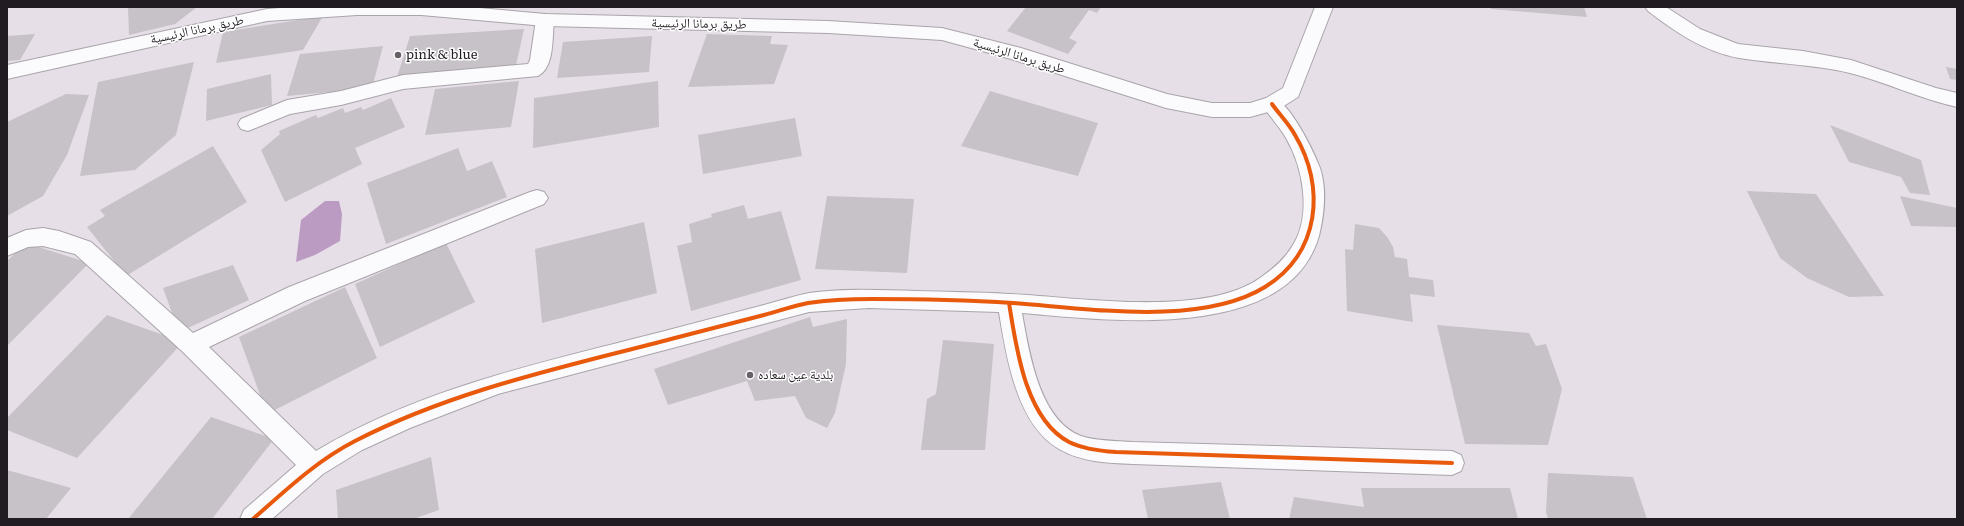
<!DOCTYPE html>
<html>
<head>
<meta charset="utf-8">
<style>
  body { margin:0 }
  #map { position:relative; width:1964px; height:526px; overflow:hidden; background:#e7dfe8; font-family:Literata,serif }
  canvas { display:block }
  .frame { position:absolute; inset:0; border:8px solid #211c22; pointer-events:none }
</style>
</head>
<body>
<div id="map">
<canvas width="1964" height="526"></canvas>
<div class="frame"></div>
</div>
<script>
const g = document.querySelector('canvas').getContext('2d');
g.lineJoin = 'round';
function fillPath(path, color) {
  g.fillStyle = color;
  g.fill(path, 'evenodd');
}
function strokePath(path, color, width, dash) {
  g.strokeStyle = color;
  g.lineWidth = width;
  g.lineCap = dash ? 'butt' : 'round';
  g.setLineDash(dash || []);
  g.stroke(path);
}
function drawText(font, color, halo, rows, align = 'center') {
  g.font = font + ' Literata,"Noto Naskh Arabic",serif';
  g.lineWidth = 3;
  g.setLineDash([]);
  g.textBaseline = 'middle';
  g.strokeStyle = halo;
  g.fillStyle = color;
  for (const [text, x, y, turn = 0] of rows) {
    g.save();
    g.translate(x, y);
    g.rotate((+turn || 0) * Math.PI / 180);
    g.textAlign = isNaN(turn) ? turn : align;
    if (halo) g.strokeText(text, 0, 0);
    g.fillText(text, 0, 0);
    g.restore();
  }
}
fillPath(new Path2D(`
  M 325,201 L 339,201 L 342,214 L 340,241 L 315,255 L 296,262 L 301,220 Z`), '#bc9bc2');
fillPath(new Path2D(`
  M 128,7 L 197,7 L 175,24 L 129,35 Z
  M 1026,7 L 1101,7 L 1097,13 L 1089,10 L 1069,38 L 1077,42 L 1068,54 L 1007,31 Z
  M 1491,7 L 1584,7 L 1587,17 L 1491,9 Z
  M 323,16 L 303,50 L 216,63 L 223,32 Z
  M 524,29 L 515,70 L 397,77 L 410,36 Z
  M 35,34 L 20,60 L 7,61 L 7,36 Z
  M 707,34 L 772,36 L 770,44 L 788,45 L 774,84 L 688,87 Z
  M 652,36 L 649,72 L 557,78 L 563,42 Z
  M 383,46 L 372,88 L 287,96 L 300,54 Z
  M 194,62 L 176,135 L 135,170 L 80,176 L 98,82 Z
  M 1946,67 L 1957,69 L 1957,80 L 1950,79 Z
  M 271,74 L 272,105 L 206,121 L 207,89 Z
  M 519,81 L 511,127 L 425,135 L 435,89 Z
  M 658,81 L 659,127 L 533,148 L 534,98 Z
  M 990,91 L 1098,123 L 1078,176 L 961,146 Z
  M 66,94 L 89,95 L 67,155 L 43,196 L 7,216 L 7,122 Z
  M 391,98 L 405,127 L 355,148 L 362,164 L 285,202 L 261,150 L 280,134 L 279,131 L 316,115 L 318,118 L 343,108 L 345,113 L 361,107 L 363,110 Z
  M 795,118 L 802,156 L 703,174 L 698,135 Z
  M 1830,125 L 1921,160 L 1930,195 L 1910,193 L 1901,177 L 1849,162 Z
  M 213,146 L 247,202 L 126,276 L 87,227 L 105,216 L 100,210 Z
  M 458,148 L 467,171 L 492,161 L 507,197 L 386,244 L 367,183 Z
  M 1747,191 L 1816,194 L 1884,296 L 1849,297 L 1807,278 L 1780,258 Z
  M 827,196 L 914,199 L 907,273 L 815,269 Z
  M 1900,196 L 1957,208 L 1957,227 L 1911,226 Z
  M 744,205 L 748,219 L 781,211 L 801,280 L 691,311 L 677,246 L 692,242 L 689,224 L 712,217 L 711,214 Z
  M 644,222 L 657,293 L 542,323 L 535,249 Z
  M 1355,224 L 1379,228 L 1388,238 L 1393,247 L 1395,257 L 1407,259 L 1409,277 L 1433,280 L 1435,297 L 1410,294 L 1413,322 L 1347,311 L 1345,249 L 1353,250 Z
  M 26,243 L 89,263 L 7,346 L 7,261 Z
  M 446,243 L 475,302 L 380,347 L 355,284 Z
  M 233,265 L 249,300 L 179,332 L 163,288 Z
  M 345,287 L 377,358 L 267,414 L 239,337 Z
  M 107,315 L 183,342 L 77,458 L 7,430 L 7,418 Z
  M 810,317 L 813,327 L 847,319 L 846,364 L 835,413 L 827,428 L 806,418 L 795,396 L 755,401 L 747,381 L 668,405 L 654,369 Z
  M 1437,325 L 1529,333 L 1536,346 L 1546,344 L 1562,389 L 1548,445 L 1465,444 Z
  M 943,340 L 994,344 L 985,450 L 921,450 L 927,399 L 936,394 Z
  M 211,417 L 274,439 L 212,519 L 128,519 Z
  M 431,457 L 439,510 L 413,519 L 338,519 L 336,490 Z
  M 7,470 L 71,488 L 46,519 L 7,519 Z
  M 1548,473 L 1633,477 L 1647,519 L 1548,519 L 1546,512 Z
  M 1221,482 L 1230,519 L 1148,519 L 1142,490 Z
  M 1361,488 L 1510,488 L 1518,519 L 1289,519 L 1294,497 L 1364,507 Z`), '#c7c1c8');
const street = new Path2D(`
  M 1645,7 L 1666,7 L 1700,29 L 1738,44 L 1803,51 L 1851,60 L 1936,88 L 1957,93 L 1957,107 C 1920,99 1886,82 1850,73 C 1813,64 1776,64 1739,58 C 1705,52 1675,32 1648,11 Z
  M 545,14 L 552,16 L 554,20 C 552,37 555,67 538,76 L 403,89 L 341,105 L 290,114 L 248,131 L 241,129 L 238,124 L 241,119 L 287,100 L 341,91 L 403,75 L 528,64 L 530,60 L 536,20 L 538,16 Z
  M 1272,97 C 1290,102 1313,150 1320,168 C 1327,189 1324,216 1319,236 C 1288,344 1105,320 1022,313 C 1029,352 1039,420 1081,436 C 1097,441 1116,441 1133,442 L 1452,451 L 1461,455 L 1464,463 L 1461,471 L 1452,475 L 1133,464 C 1108,463 1081,462 1059,449 C 1017,425 1006,356 999,312 L 869,308 L 809,312 L 498,394 L 410,428 L 362,450 L 323,474 L 272,519 L 240,519 L 244,510 L 296,465 L 183,352 L 75,254 L 43,246 L 28,247 L 7,256 L 7,238 L 26,230 L 43,228 L 59,231 L 91,242 L 193,333 L 289,287 L 530,192 L 537,190 L 544,192 L 548,198 L 544,204 L 305,301 L 209,347 L 316,451 C 421,388 543,362 661,332 C 695,323 729,314 764,305 C 779,301 794,296 809,293 C 844,288 881,290 916,291 C 947,292 979,292 1010,294 C 1077,297 1203,318 1260,278 C 1273,269 1285,259 1293,245 C 1312,215 1303,167 1286,138 C 1279,126 1269,116 1262,104 L 1265,99 Z`);
const secondary = new Path2D(`
  M 293,7 L 469,7 L 545,14 L 828,21 L 942,28 L 1021,48 L 1167,94 L 1212,103 L 1250,103 L 1266,98 L 1283,88 L 1315,7 L 1333,7 L 1298,97 L 1279,109 L 1250,117 L 1212,117 L 1166,108 L 1011,59 L 942,40 L 828,33 L 545,26 L 421,15 L 357,15 L 267,21 L 7,79 L 7,65 L 267,9 Z`);
strokePath(street, '#a9a4aa', 2);
strokePath(secondary, '#a9a4aa', 2);
fillPath(street, '#fbfafc');
fillPath(secondary, '#fbfafc');
strokePath(new Path2D(`
  M 1009,303 C 1016,346 1025,419 1069,442 C 1083,449 1100,451 1116,452 L 1452,463
  M 253,519 C 285,491 316,461 355,441 C 454,390 564,367 671,339 C 702,331 733,323 764,315 C 779,311 793,306 808,303 C 828,300 851,299 872,299 C 918,299 966,300 1013,303 C 1086,308 1200,327 1265,287 C 1320,253 1326,187 1295,135 C 1289,124 1279,114 1272,104`), '#e8590c', 4);
for (const [x, y, r, color] of [
  [398,55,4,"#666067"],
  [750,375,4,"#666067"]
]) {
  const dot = new Path2D();
  dot.arc(x, y, r, 0, 2 * Math.PI);
  g.fillStyle = color;
  g.fill(dot);
  strokePath(dot, '#fff', 1.5);
}
drawText('13px', '#211c22', '#fff', [
  ["طريق برمانا الرئيسية",699,24,1],
  ["طريق برمانا الرئيسية",197,30,-12],
  ["طريق برمانا الرئيسية",1019,56,17]
]);
drawText('13px', '#211c22', '#fff', [
  ["pink & blue",406,55],
  ["بلدية عين سعاده",758,375]
], 'left');
</script>
</body>
</html>
